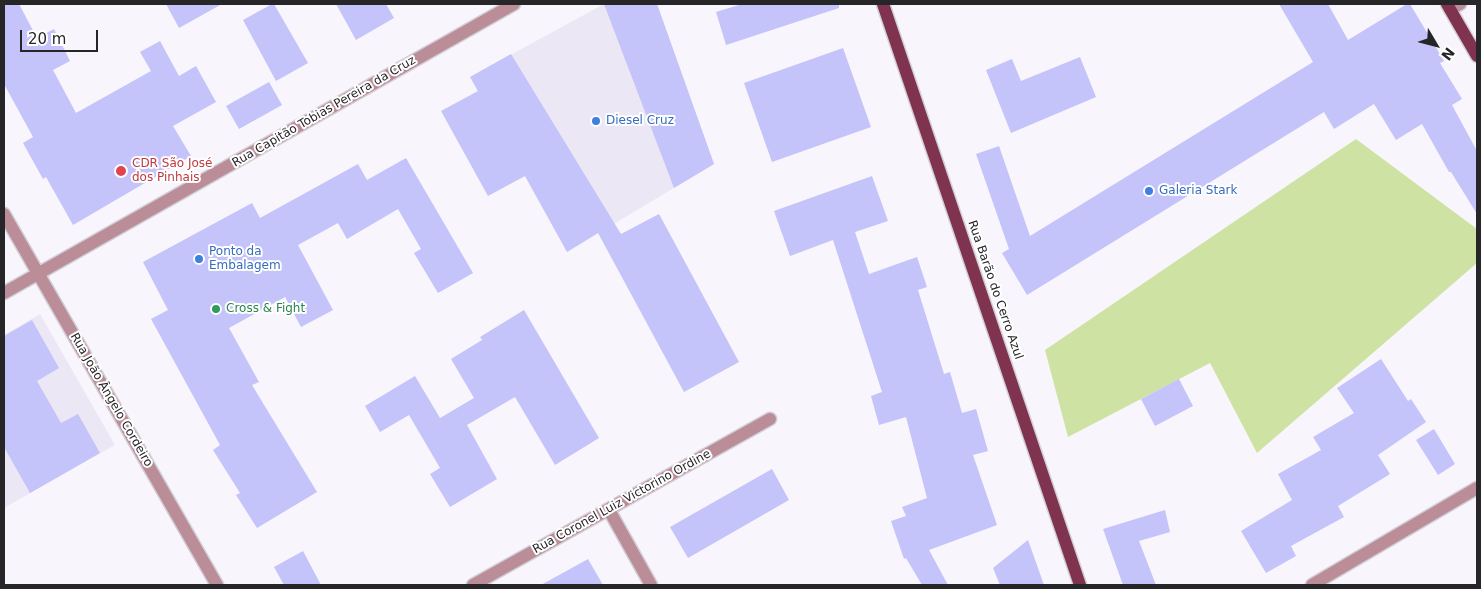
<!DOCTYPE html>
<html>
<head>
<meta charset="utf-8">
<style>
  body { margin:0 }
  #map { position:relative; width:1481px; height:589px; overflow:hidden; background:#f8f5fc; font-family:"DejaVu Sans",sans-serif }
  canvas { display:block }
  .frame { position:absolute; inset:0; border:5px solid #262528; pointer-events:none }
  .north { position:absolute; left:1411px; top:20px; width:50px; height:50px; -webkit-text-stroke:4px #fff; paint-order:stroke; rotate:127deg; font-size:14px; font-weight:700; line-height:20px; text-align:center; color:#262528 }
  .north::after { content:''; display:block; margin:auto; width:18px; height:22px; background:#262528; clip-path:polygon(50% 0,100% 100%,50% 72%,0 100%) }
  .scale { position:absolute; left:20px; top:30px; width:78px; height:22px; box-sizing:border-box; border:2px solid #262528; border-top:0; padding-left:6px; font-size:15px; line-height:18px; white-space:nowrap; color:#262528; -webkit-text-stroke:4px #fff; paint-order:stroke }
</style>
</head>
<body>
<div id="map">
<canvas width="1481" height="589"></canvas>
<div class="frame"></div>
<div class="north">N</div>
<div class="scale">20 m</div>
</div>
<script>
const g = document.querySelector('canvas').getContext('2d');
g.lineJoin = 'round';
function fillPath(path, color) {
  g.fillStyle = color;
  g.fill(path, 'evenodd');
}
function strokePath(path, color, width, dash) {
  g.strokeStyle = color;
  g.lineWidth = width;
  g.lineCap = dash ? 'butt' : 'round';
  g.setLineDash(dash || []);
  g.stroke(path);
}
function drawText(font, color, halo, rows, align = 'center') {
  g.font = font + ' "DejaVu Sans",sans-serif';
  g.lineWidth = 4;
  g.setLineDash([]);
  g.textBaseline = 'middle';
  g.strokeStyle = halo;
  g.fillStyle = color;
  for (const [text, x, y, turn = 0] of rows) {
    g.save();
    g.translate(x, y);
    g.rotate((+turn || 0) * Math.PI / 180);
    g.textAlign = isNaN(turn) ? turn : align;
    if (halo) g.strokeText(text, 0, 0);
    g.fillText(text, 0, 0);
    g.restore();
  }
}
fillPath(new Path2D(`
  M 604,4 L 657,4 L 714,164 L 567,252 L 470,77 Z
  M 40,314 L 115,445 L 4,508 L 4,335 Z`), '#ece7f5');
fillPath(new Path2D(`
  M 1356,139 L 1477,229 L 1477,263 L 1257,453 L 1210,363 L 1068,437 L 1045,350 Z`), '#cee3a3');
fillPath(new Path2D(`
  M 4,4 L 19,4 L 37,38 L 54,29 L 70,61 L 53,70 L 76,113 L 151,71 L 140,52 L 160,41 L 179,76 L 196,66 L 216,102 L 173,126 L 191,156 L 73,225 L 46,177 L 43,179 L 23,143 L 33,137 L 4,84 Z
  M 166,4 L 222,4 L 179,28 Z
  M 272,4 L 274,4 L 308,63 L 276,81 L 243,20 Z
  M 336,4 L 386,4 L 394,18 L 356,40 Z
  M 604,4 L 657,4 L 714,164 L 674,188 Z
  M 742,4 L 839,4 L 839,8 L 726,45 L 716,12 Z
  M 1279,4 L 1328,4 L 1348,40 L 1407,4 L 1410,4 L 1444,61 L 1440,63 L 1462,99 L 1452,105 L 1477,151 L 1477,214 L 1451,172 L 1449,172 L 1422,124 L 1396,140 L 1374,104 L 1334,129 L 1324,112 L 1027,295 L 1002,253 L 1009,249 L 976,154 L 999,146 L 1030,236 L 1313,62 Z
  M 843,48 L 871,127 L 772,162 L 744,83 Z
  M 511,54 L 621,234 L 659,214 L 739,362 L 684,392 L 598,233 L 567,252 L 525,176 L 488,196 L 441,111 L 478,91 L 470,77 Z
  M 1080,57 L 1096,97 L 1011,133 L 986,70 L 1012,59 L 1021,81 Z
  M 269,82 L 282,105 L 239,129 L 226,106 Z
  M 406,158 L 473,273 L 438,293 L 414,253 L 421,249 L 398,209 L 347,239 L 338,223 L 298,245 L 333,310 L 301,327 L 285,297 L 229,328 L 259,382 L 252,385 L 317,492 L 257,528 L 236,495 L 240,493 L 213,450 L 220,445 L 151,319 L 168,310 L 143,262 L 252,203 L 260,218 L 358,164 L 367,180 Z
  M 872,176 L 888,221 L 855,232 L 869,274 L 917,257 L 927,287 L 918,290 L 944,374 L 950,372 L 962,413 L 976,409 L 988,451 L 973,455 L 997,525 L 929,550 L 948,585 L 922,585 L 906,558 L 904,559 L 891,521 L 906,516 L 902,507 L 927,498 L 906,417 L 879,425 L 871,396 L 882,392 L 833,240 L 790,256 L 774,211 Z
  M 524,310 L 599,438 L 555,465 L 515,397 L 467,425 L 497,479 L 450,507 L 430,474 L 440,468 L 409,415 L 380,432 L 365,406 L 415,376 L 440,418 L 474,398 L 451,359 L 482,340 L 480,337 Z
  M 32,320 L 59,368 L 37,381 L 61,423 L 78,414 L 100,453 L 30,493 L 4,447 L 4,336 Z
  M 1381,359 L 1408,401 L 1411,399 L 1426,422 L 1378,455 L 1390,474 L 1338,506 L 1344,517 L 1291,546 L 1296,556 L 1266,573 L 1241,531 L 1292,500 L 1278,474 L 1321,450 L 1313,437 L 1354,413 L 1337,388 Z
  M 1179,379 L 1193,406 L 1155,426 L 1141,399 Z
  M 1434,429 L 1455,464 L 1438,475 L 1416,440 Z
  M 772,469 L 789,500 L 688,558 L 670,527 Z
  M 1165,510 L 1170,532 L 1139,541 L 1156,585 L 1123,585 L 1103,529 Z
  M 1028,540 L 1044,585 L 1000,585 L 993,568 Z
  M 303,551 L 321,585 L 284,585 L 274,567 Z
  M 588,559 L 603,585 L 541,585 Z`), '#c4c3fa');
const minor = new Path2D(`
  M 1450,9 L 1460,4
  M 4,214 L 217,585
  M 4,293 L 514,4
  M 609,510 L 651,585
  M 473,585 L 770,419
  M 1312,585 L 1477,488`);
const major = new Path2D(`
  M 883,4 L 1080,585
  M 1447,4 L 1477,56`);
strokePath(minor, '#d2d0d6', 15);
strokePath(major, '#d2d0d6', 15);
strokePath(minor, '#ba8d99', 12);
strokePath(major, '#7f334e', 12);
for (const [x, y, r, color] of [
  [596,121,5,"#3f7fe0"],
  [121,171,6,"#e0444e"],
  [1149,191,5,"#3f7fe0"],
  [199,259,5,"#3f7fe0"],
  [216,309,5,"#2e9e5b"]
]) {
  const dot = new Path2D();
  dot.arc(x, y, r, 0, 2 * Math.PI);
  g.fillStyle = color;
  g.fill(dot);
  strokePath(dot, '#fff', 2);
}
drawText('12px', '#262528', '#fff', [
  ["Rua Capitão Tobias Pereira da Cruz",324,112,-30],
  ["Rua Barão do Cerro Azul",995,290,71],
  ["Rua João Ângelo Cordeiro",111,400,60],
  ["Rua Coronel Luiz Victorino Ordine",622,502,-29]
]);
drawText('12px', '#366cbe', '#fff', [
  ["Diesel Cruz",606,121],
  ["Galeria Stark",1159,191],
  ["Ponto da",209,252],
  ["Embalagem",209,266]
], 'left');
drawText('12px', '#be3a42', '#fff', [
  ["CDR São José",132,164],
  ["dos Pinhais",132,178]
], 'left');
drawText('12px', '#27864d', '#fff', [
  ["Cross & Fight",226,309]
], 'left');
</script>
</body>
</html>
